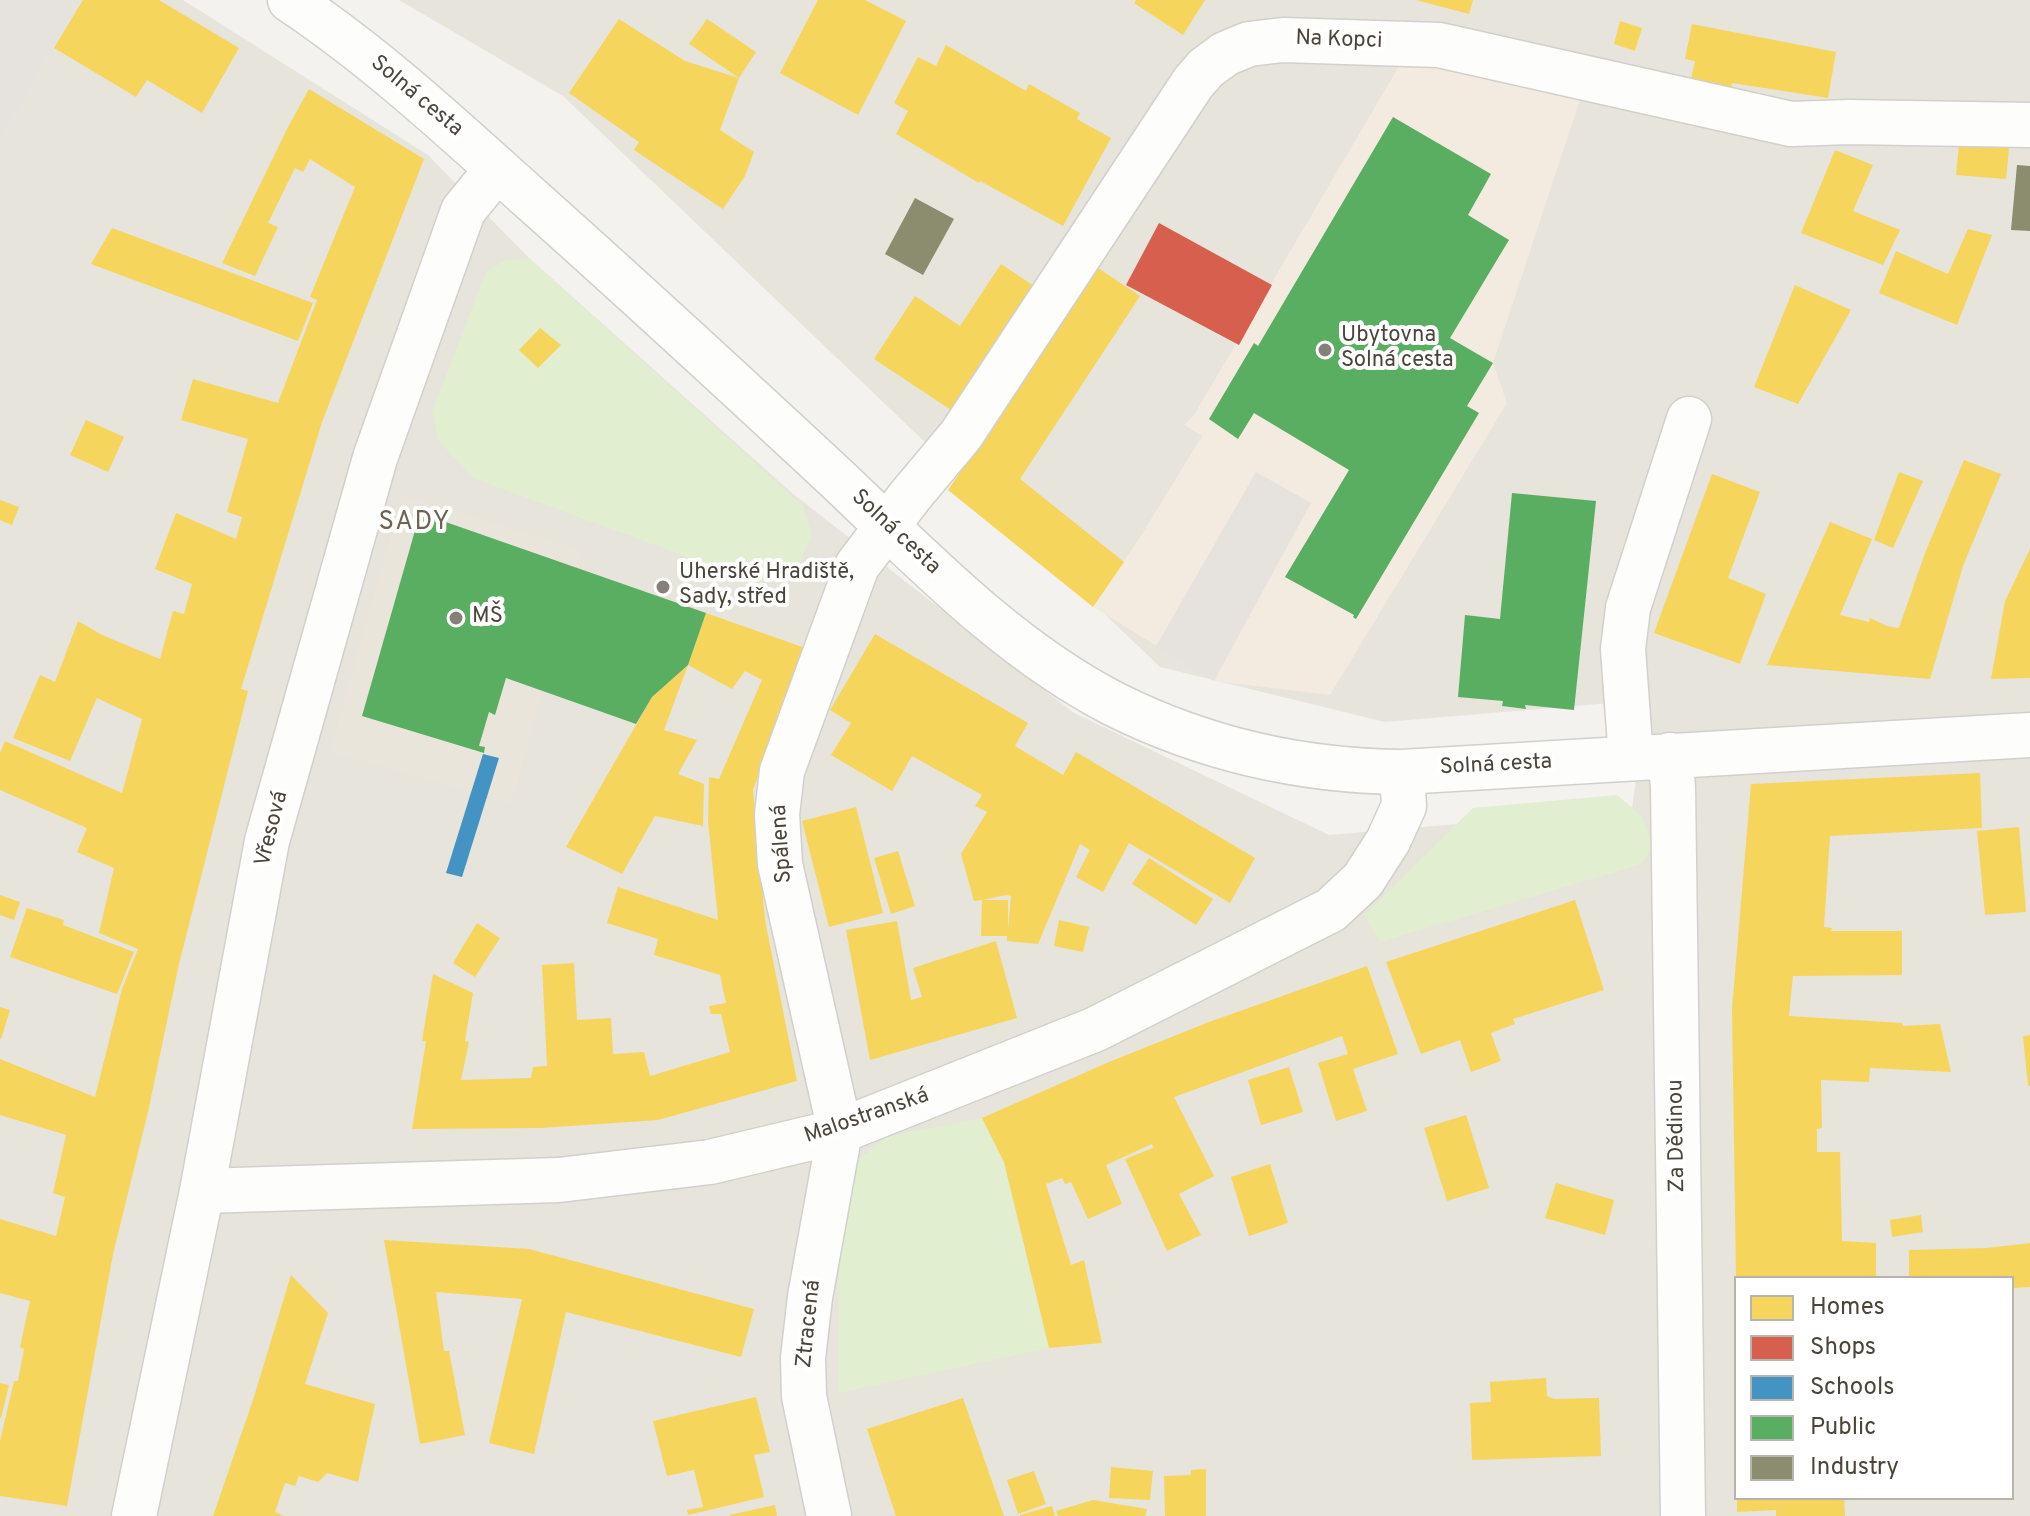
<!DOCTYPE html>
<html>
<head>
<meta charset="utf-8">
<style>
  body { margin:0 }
  #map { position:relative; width:2030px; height:1516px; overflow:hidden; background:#f4f2ee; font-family:Overpass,sans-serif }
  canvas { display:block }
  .legend { position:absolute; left:1734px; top:1276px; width:280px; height:224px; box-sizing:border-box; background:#fff; border:2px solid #b7b4b0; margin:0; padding:10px 14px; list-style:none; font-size:24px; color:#4b4439 }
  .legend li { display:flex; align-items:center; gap:16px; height:40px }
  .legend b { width:40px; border:2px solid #b7b4b0 }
</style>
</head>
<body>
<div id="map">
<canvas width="2030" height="1516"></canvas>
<ul class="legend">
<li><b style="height:22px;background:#f6d55c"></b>Homes</li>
<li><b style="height:22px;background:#d6604d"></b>Shops</li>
<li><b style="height:22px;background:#4393c3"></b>Schools</li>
<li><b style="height:22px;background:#5aae61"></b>Public</li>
<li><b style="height:22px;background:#8c8c6e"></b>Industry</li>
</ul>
</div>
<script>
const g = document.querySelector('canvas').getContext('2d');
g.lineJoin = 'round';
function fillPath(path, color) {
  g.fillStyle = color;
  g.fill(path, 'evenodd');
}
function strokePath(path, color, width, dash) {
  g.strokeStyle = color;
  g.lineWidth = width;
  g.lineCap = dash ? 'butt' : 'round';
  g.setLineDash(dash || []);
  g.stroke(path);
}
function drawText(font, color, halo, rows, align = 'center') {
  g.font = font + ' Overpass,sans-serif';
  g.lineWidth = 8;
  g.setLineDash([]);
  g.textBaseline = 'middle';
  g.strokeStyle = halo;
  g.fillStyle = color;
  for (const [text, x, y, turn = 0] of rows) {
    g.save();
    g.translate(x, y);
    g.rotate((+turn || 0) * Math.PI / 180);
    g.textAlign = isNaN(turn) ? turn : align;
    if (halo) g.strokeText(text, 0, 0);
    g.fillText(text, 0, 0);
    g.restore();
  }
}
fillPath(new Path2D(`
  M 0,0 L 183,0 L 428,155 L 529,258 L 792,493 L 1074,713 L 1329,835 L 1632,809 L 1646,700 L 1385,722 L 1160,667 L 563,96 L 399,0 L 2030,0 L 2030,1516 L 0,1516 ZM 1736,1278 L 2012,1278 L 2012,1498 L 1736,1498 Z`), '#e7e4dc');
fillPath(new Path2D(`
  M 1402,61 L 1583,91 L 1493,363 L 1507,403 L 1330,695 L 1214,681 L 1093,607 L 1142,534 L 1202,436 L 1184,425 L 1194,415 Z`), '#f3ebdf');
fillPath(new Path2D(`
  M 0,0 L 79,0 L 0,140 Z`), '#e6e2de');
fillPath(new Path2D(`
  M 402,495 L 581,550 L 512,803 L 330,752 Z`), '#eae5da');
fillPath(new Path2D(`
  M 529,258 L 803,506 L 812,535 L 799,564 L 784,577 L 761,584 L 475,479 L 439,442 L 432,412 L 486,272 L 506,260 Z
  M 1617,795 L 1642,816 L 1654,849 L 1639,865 L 1380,942 L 1364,915 L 1473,808 Z
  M 982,1118 L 1004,1162 L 1049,1348 L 839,1393 L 839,1253 L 859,1159 L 886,1137 Z`), '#e1eecf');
fillPath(new Path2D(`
  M 1256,472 L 1311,503 L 1214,681 L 1155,648 Z`), '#e6e3df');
fillPath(new Path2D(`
  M 83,0 L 159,0 L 239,48 L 202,113 L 147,80 L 136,97 L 54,48 Z
  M 818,0 L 865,0 L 906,21 L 858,115 L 780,73 Z
  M 1136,0 L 1205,0 L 1183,35 L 1134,3 Z
  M 1416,0 L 1473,0 L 1469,14 Z
  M 619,19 L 685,61 L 739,78 L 689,44 L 707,19 L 756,52 L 739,78 L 720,130 L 754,152 L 745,176 L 723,209 L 634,150 L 639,142 L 569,93 Z
  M 1620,21 L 1642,28 L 1635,51 L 1614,44 Z
  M 1692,24 L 1836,52 L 1828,98 L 1732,83 L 1730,95 L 1689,87 L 1695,61 L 1685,59 Z
  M 946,45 L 1026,91 L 1029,84 L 1080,113 L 1077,119 L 1111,138 L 1063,226 L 980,181 L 979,183 L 896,134 L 908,111 L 894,103 L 918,57 L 936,66 Z
  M 309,89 L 424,159 L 322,422 L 241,689 L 248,691 L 179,964 L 148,1112 L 113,1254 L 67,1506 L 0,1496 L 0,1441 L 14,1381 L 18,1381 L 24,1349 L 20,1347 L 30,1301 L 0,1293 L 0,1219 L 56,1236 L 65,1197 L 53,1193 L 66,1135 L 0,1115 L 0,1059 L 95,1097 L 122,989 L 138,949 L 99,933 L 114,868 L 77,852 L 87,828 L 0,790 L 0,753 L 5,741 L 122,793 L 142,719 L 97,698 L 70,761 L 13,738 L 40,675 L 55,682 L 78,621 L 102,635 L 160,659 L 173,611 L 184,614 L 192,584 L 155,569 L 176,513 L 236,539 L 242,517 L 227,512 L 248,439 L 181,420 L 193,379 L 278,403 L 317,300 L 310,297 L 355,187 L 310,159 L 303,172 L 295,168 L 268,223 L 278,227 L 255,276 L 222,263 L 288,127 Z
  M 1960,133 L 2010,138 L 2006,179 L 1956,175 Z
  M 1835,150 L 1873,165 L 1853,211 L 1900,230 L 1883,265 L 1801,233 Z
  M 112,228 L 313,303 L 298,341 L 91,264 Z
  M 1968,229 L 1992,235 L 1957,325 L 1879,293 L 1896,251 L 1948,274 Z
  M 1001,264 L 1040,290 L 957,414 L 874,359 L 915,296 L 960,326 Z
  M 1098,268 L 1140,296 L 1020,479 L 1124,562 L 1093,607 L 948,490 Z
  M 1795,285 L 1851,310 L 1798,404 L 1754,387 Z
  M 540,328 L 561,345 L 538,368 L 519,350 Z
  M 86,420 L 124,437 L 108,472 L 70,455 Z
  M 1964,460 L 2001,474 L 1963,566 L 1930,679 L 1767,665 L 1830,522 L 1872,539 L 1840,615 L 1869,622 L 1870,618 L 1887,626 L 1899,628 L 1925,553 Z
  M 1899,472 L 1923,481 L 1893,548 L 1874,540 Z
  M 1712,474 L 1760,492 L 1728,578 L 1766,594 L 1740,664 L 1654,633 Z
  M 0,500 L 19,507 L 12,525 L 0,520 Z
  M 2030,549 L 2030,678 L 1991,679 L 2005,601 Z
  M 706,613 L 805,648 L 753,790 L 765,920 L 797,1081 L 658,1120 L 541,1128 L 412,1129 L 426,1041 L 422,1041 L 433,974 L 473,993 L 465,1041 L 469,1042 L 461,1080 L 531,1078 L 533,1067 L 547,1066 L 542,965 L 574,963 L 577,1020 L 611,1018 L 613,1054 L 644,1052 L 650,1076 L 730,1052 L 721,1014 L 711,1014 L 709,1006 L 726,1003 L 720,975 L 654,955 L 658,939 L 607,923 L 618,887 L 718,920 L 708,821 L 709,777 L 719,779 L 762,680 L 745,671 L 732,689 L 688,665 Z
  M 875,634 L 1028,723 L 1015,746 L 1063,775 L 1076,752 L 1255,858 L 1230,903 L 1129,843 L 1103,892 L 1076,877 L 1090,850 L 1080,844 L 1038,944 L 1007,941 L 1007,936 L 981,936 L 982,900 L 974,901 L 961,854 L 987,812 L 975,806 L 982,795 L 912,756 L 892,791 L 831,755 L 851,723 L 830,710 ZM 1007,895 L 1011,896 L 1008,930 L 1008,900 L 982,900 Z
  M 688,665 L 664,730 L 697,740 L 678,774 L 704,784 L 703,826 L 655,816 L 622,874 L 566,847 L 652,697 Z
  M 1980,773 L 1982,828 L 1830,836 L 1824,927 L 1832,928 L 1831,931 L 1902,931 L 1902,975 L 1793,976 L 1789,1016 L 1902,1023 L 1903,1026 L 1940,1024 L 1951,1072 L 1870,1068 L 1869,1082 L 1821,1080 L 1822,1128 L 1817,1129 L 1817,1152 L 1840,1152 L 1842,1241 L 1876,1243 L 1876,1278 L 1736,1278 L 1732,1009 L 1751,784 Z
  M 856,807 L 883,913 L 829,927 L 802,821 Z
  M 2019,827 L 2026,912 L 1985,915 L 1977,831 Z
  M 898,851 L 915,906 L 891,914 L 874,858 Z
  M 1149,858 L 1213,899 L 1196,925 L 1132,884 Z
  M 0,895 L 20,902 L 14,920 L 0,915 Z
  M 1575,900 L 1604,990 L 1513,1019 L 1515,1024 L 1491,1033 L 1501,1061 L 1471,1072 L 1460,1040 L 1421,1054 L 1386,962 Z
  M 27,908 L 64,920 L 63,925 L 134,952 L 117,994 L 10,957 Z
  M 1059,920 L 1089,927 L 1083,952 L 1054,946 Z
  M 897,921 L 911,1000 L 922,997 L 913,968 L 996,941 L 1017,1018 L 870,1060 L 846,930 Z
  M 477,923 L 500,938 L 475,977 L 453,963 Z
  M 1367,966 L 1398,1054 L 1353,1069 L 1367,1111 L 1336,1121 L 1318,1063 L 1348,1054 L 1342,1036 L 1174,1097 L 1214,1176 L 1179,1194 L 1201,1235 L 1167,1251 L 1125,1159 L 1153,1148 L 1152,1144 L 1106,1165 L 1122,1204 L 1088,1219 L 1071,1182 L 1065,1184 L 1062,1178 L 1046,1184 L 1071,1265 L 1084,1260 L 1102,1343 L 1049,1348 L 1004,1162 L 982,1118 L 1109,1062 L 1209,1022 Z
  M 0,1007 L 10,1010 L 1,1039 L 0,1039 Z
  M 2030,1035 L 2030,1086 L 2028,1086 L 2023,1036 Z
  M 1289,1067 L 1303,1112 L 1261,1125 L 1248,1080 Z
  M 1466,1115 L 1489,1188 L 1447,1201 L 1424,1128 Z
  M 1270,1164 L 1288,1223 L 1249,1236 L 1231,1177 Z
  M 1556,1183 L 1614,1200 L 1605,1235 L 1545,1218 Z
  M 1921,1215 L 1923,1232 L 1892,1237 L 1890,1220 Z
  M 384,1240 L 529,1249 L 754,1309 L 741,1357 L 566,1312 L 534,1454 L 489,1443 L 522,1299 L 436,1292 L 444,1351 L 449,1351 L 465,1435 L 420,1444 Z
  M 2030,1243 L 2030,1287 L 2012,1288 L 2012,1278 L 1909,1278 L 1909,1250 L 1987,1248 Z
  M 291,1275 L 328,1313 L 305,1384 L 375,1404 L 358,1482 L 327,1473 L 318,1482 L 299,1476 L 295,1486 L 285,1483 L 275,1512 L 284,1516 L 213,1516 L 253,1400 Z
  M 1546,1378 L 1547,1396 L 1554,1399 L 1599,1398 L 1601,1456 L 1472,1460 L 1470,1403 L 1491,1402 L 1490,1382 Z
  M 0,1383 L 9,1385 L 1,1418 L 0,1418 Z
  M 756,1397 L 770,1452 L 754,1455 L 764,1497 L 688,1515 L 687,1510 L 703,1507 L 694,1470 L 667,1476 L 653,1421 Z
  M 963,1398 L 1004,1516 L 896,1516 L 867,1429 Z
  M 1111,1467 L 1153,1471 L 1150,1500 L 1109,1498 Z
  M 1206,1469 L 1206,1516 L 1165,1516 L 1164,1476 L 1191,1475 L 1191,1470 Z
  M 1034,1471 L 1046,1504 L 1018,1514 L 1007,1480 Z
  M 1737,1498 L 1844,1498 L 1845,1516 L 1776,1516 L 1776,1510 L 1737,1512 Z
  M 1093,1500 L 1147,1509 L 1145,1516 L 1058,1516 L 1056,1511 Z
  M 775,1505 L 777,1516 L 730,1516 L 729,1515 Z
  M 1052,1506 L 1055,1516 L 1020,1516 L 1020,1515 Z`), '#f6d55c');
fillPath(new Path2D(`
  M 1159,223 L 1272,285 L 1239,345 L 1126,285 Z`), '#d6604d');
fillPath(new Path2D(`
  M 483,754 L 499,758 L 462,877 L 446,873 Z`), '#4393c3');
fillPath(new Path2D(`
  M 1393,117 L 1491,174 L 1468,215 L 1509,240 L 1450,338 L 1493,363 L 1467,406 L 1479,413 L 1356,619 L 1353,617 L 1354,615 L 1285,577 L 1349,470 L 1254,413 L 1238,439 L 1209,419 L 1254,343 L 1258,346 Z
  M 1512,493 L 1596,501 L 1574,710 L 1525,705 L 1526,709 L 1502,706 L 1503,701 L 1458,697 L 1465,615 L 1500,619 Z
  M 420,513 L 706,613 L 688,665 L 652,697 L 636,724 L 506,678 L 495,715 L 489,712 L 479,746 L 485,747 L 484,753 L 362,716 Z`), '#5aae61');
fillPath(new Path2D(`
  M 2017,165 L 2030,166 L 2030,231 L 2011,230 Z
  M 915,198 L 954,219 L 923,275 L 885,254 Z`), '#8c8c6e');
const minor = new Path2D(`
  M 290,0 C 377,58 453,129 531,199 C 633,290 734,383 834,476 C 921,558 1007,649 1114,704 C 1206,750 1300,771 1402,772 L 2030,735
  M 1670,755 L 1673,787 L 1683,1516
  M 1631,758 L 1623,649 L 1628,608 L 1689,419
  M 202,1191 L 559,1180 L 710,1162 L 840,1131 L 1096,1029 L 1331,910 L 1363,880 L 1388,841 L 1404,806 L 1402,772
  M 134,1516 L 202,1191 L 267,841 L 375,458 L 463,211 L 497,169
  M 829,1516 L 804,1396 L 803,1358 L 810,1297 L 840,1131 L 780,864 L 777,814 L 782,771 L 857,566 L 910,496 L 961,435 L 1193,83 L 1206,68 L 1225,54 L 1249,44 L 1283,40 L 1439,45 L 1791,124 L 1849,122 L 2030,125`);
strokePath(minor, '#d2d0cb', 47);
strokePath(minor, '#fdfdfc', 44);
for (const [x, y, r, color] of [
  [1325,350,8,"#868178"],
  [663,587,8,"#868178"],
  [456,618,8,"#868178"]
]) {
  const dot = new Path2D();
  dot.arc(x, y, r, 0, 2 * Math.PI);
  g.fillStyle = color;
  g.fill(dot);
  strokePath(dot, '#fff', 3);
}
drawText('22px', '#4b4439', '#fff', [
  ["Na Kopci",1339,41,2],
  ["Solná cesta",416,97,40],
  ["Solná cesta",895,533,43],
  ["Solná cesta",1496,766,-3],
  ["Vřesová",273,829,-76],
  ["Spálená",783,844,-94],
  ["Malostranská",867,1117,-19],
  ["Za Dědinou",1678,1136,-91],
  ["Ztracená",810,1324,-84]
]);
drawText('22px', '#4b4439', '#fff', [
  ["Ubytovna",1341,337],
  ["Solná cesta",1341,362],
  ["Uherské Hradiště,",679,574],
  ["Sady, střed",679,599],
  ["MŠ",472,618]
], 'left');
g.letterSpacing = '2px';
drawText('26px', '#6e6250', '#fff', [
  ["SADY",415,524]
]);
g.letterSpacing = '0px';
</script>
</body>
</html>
